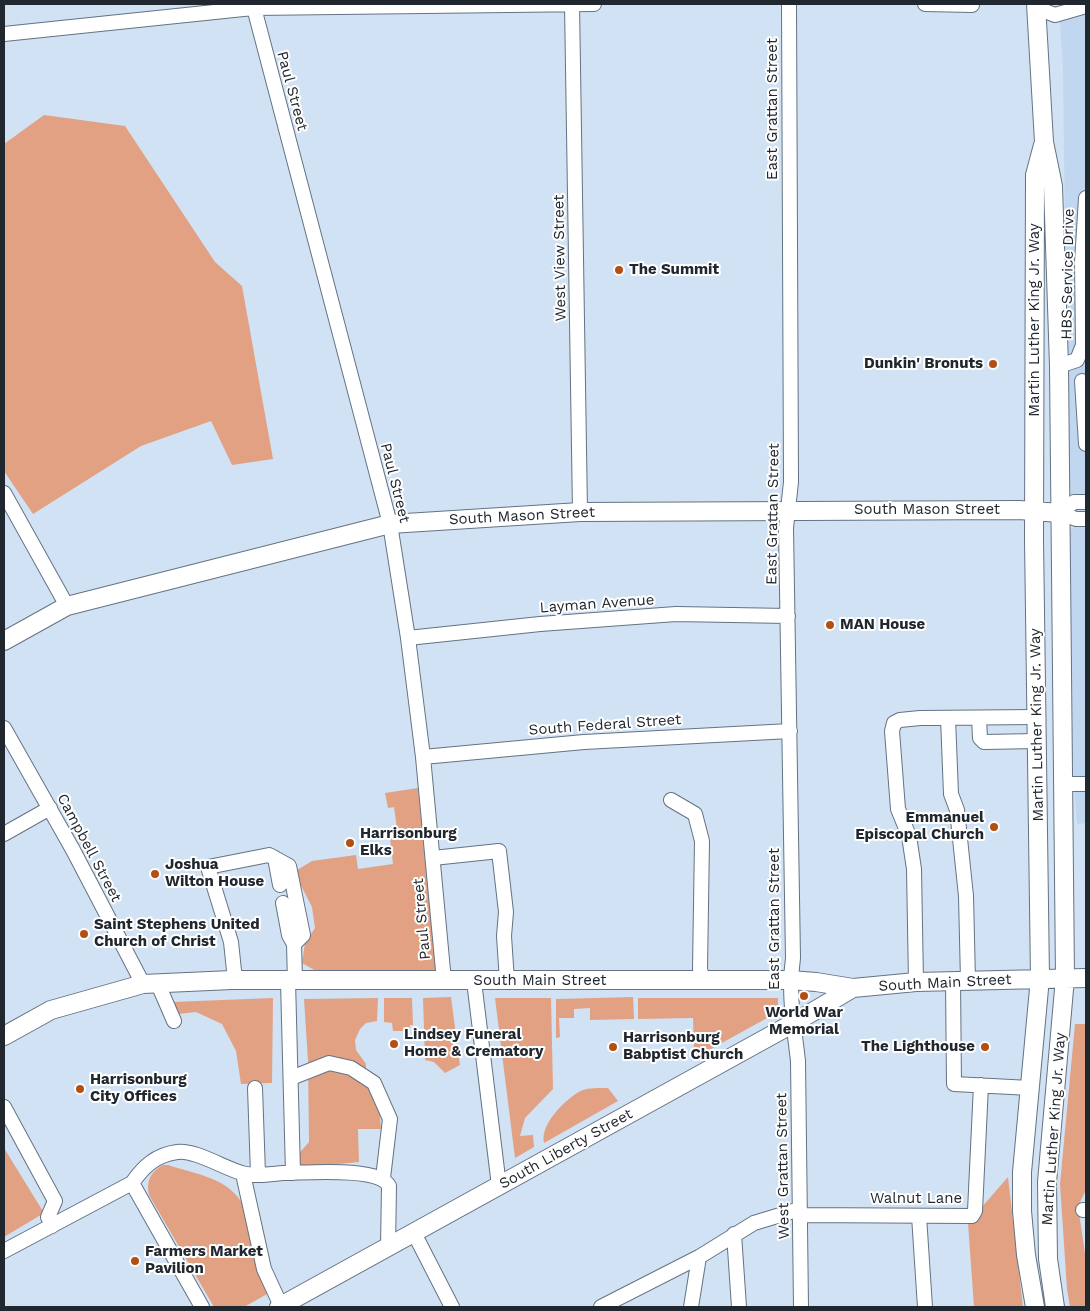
<!DOCTYPE html>
<html>
<head>
<meta charset="utf-8">
<style>
  body { margin:0 }
  #map { position:relative; width:1090px; height:1311px; overflow:hidden; background:#d1e2f4; font-family:"Work Sans",sans-serif }
  canvas { display:block }
  .frame { position:absolute; inset:0; border:5px solid #21272e; pointer-events:none }
</style>
</head>
<body>
<div id="map">
<canvas width="1090" height="1311"></canvas>
<div class="frame"></div>
</div>
<script>
const g = document.querySelector('canvas').getContext('2d');
g.lineJoin = 'round';
function fillPath(path, color) {
  g.fillStyle = color;
  g.fill(path, 'evenodd');
}
function strokePath(path, color, width, dash) {
  g.strokeStyle = color;
  g.lineWidth = width;
  g.lineCap = dash ? 'butt' : 'round';
  g.setLineDash(dash || []);
  g.stroke(path);
}
function drawText(font, color, halo, rows, align = 'center') {
  g.font = font + ' "Work Sans",sans-serif';
  g.lineWidth = 4;
  g.setLineDash([]);
  g.textBaseline = 'middle';
  g.strokeStyle = halo;
  g.fillStyle = color;
  for (const [text, x, y, turn = 0] of rows) {
    g.save();
    g.translate(x, y);
    g.rotate((+turn || 0) * Math.PI / 180);
    g.textAlign = isNaN(turn) ? turn : align;
    if (halo) g.strokeText(text, 0, 0);
    g.fillText(text, 0, 0);
    g.restore();
  }
}
fillPath(new Path2D(`
  M 1059,4 L 1086,4 L 1086,823 L 1077,824 L 1063,632 L 1065,531 L 1074,528 L 1068,472 L 1063,69 Z`), '#c1d7ef');
fillPath(new Path2D(`
  M 44,115 L 125,126 L 215,262 L 242,286 L 273,459 L 232,465 L 211,421 L 141,446 L 33,514 L 4,471 L 4,144 Z
  M 418,788 L 436,971 L 316,971 L 302,963 L 305,943 L 315,928 L 312,907 L 294,872 L 312,861 L 356,855 L 358,869 L 393,864 L 389,830 L 397,829 L 394,807 L 388,808 L 385,793 Z
  M 451,997 L 460,1065 L 445,1073 L 434,1062 L 425,1060 L 423,998 Z
  M 633,997 L 634,1019 L 590,1020 L 590,1008 L 574,1009 L 574,1018 L 559,1018 L 560,1037 L 556,1038 L 556,999 Z
  M 273,998 L 272,1083 L 241,1084 L 236,1051 L 222,1024 L 196,1012 L 178,1014 L 172,1002 Z
  M 378,998 L 377,1021 L 366,1023 L 360,1029 L 355,1040 L 356,1050 L 366,1064 L 366,1077 L 378,1094 L 381,1129 L 358,1129 L 359,1162 L 297,1168 L 296,1157 L 309,1142 L 308,1061 L 304,999 Z
  M 384,998 L 412,998 L 413,1025 L 410,1025 L 409,1031 L 393,1031 L 392,1023 L 384,1022 Z
  M 551,998 L 553,1089 L 525,1118 L 520,1136 L 533,1135 L 534,1147 L 515,1158 L 495,998 Z
  M 638,998 L 778,998 L 778,1012 L 691,1060 L 694,1045 L 693,1018 L 638,1019 Z
  M 1075,1024 L 1086,1024 L 1086,1190 L 1078,1206 L 1086,1260 L 1086,1307 L 1070,1307 L 1067,1289 L 1060,1184 Z
  M 608,1088 L 618,1101 L 544,1143 C 540,1125 563,1102 577,1093 C 586,1087 598,1088 608,1088 Z
  M 4,1148 L 44,1213 L 4,1237 Z
  M 163,1165 L 168,1165 C 195,1174 231,1178 244,1207 L 269,1293 L 244,1307 L 214,1307 L 149,1195 C 146,1181 150,1172 163,1165 Z
  M 1008,1177 L 1023,1307 L 974,1307 L 968,1223 Z`), '#e2a182');
const minor = new Path2D(`
  M 253,4 L 390,524 L 408,638 L 423,757 L 444,981
  M 572,4 L 580,512
  M 789,4 L 791,482 L 786,528 L 793,958 C 788,993 794,1026 798,1061 L 801,1307
  M 925,4 L 972,5
  M 1037,8 L 1055,15 L 1086,6
  M 4,34 L 253,8 L 594,4
  M 1059,366 L 1077,360 L 1083,345 L 1082,262 L 1086,198
  M 1082,381 L 1086,444
  M 4,493 L 67,606
  M 1060,513 L 1074,502 L 1086,502
  M 1060,513 L 1076,519 L 1086,519
  M 408,638 L 540,624 L 676,614 L 788,616
  M 948,718 L 951,794 L 957,810 L 966,896 L 968,981
  M 979,718 L 980,738 L 984,742 L 1037,741
  M 4,728 L 73,850 L 143,984
  M 423,757 L 584,742 L 790,731
  M 1062,784 L 1086,784
  M 671,800 L 695,814 L 702,841 L 700,969 L 703,980
  M 4,834 L 50,808
  M 275,858 L 280,885
  M 433,858 L 499,851 L 506,912 L 504,936 L 507,981
  M 283,903 L 289,935 L 294,944 L 295,981
  M 235,980 L 231,942 L 208,867 L 269,855 L 289,866 L 303,935 L 294,944
  M 288,981 L 293,1173
  M 474,981 L 499,1186
  M 916,982 L 914,869 L 909,836 L 898,809 L 892,731 L 894,723 L 900,720 L 920,718 L 1037,717
  M 953,982 L 954,1084 L 1030,1088
  M 158,984 L 174,1021
  M 291,1078 L 329,1063 L 351,1068 L 374,1083 L 390,1119 L 383,1178
  M 255,1088 L 258,1174
  M 4,1107 L 55,1201 L 48,1217 L 52,1226
  M 243,1174 L 264,1269 L 281,1306
  M 132,1183 L 202,1307
  M 1083,1210 L 1086,1210
  M 800,1215 L 972,1216 L 975,1211 L 981,1085
  M 919,1216 L 925,1307
  M 414,1233 L 452,1307
  M 734,1234 L 739,1307
  M 4,1251 L 132,1183 C 144,1166 156,1155 177,1152 C 194,1149 226,1169 242,1173 C 254,1177 271,1174 283,1173 C 305,1173 379,1166 389,1186 L 388,1247
  M 601,1307 L 699,1257 L 754,1223 L 800,1209
  M 691,1307 L 699,1257`);
const major = new Path2D(`
  M 1036,4 L 1044,142 L 1053,186 L 1059,366 L 1065,978 L 1047,1182 L 1048,1259 L 1055,1307
  M 4,641 L 67,606 L 390,524 L 580,512 L 1019,510 L 1060,513
  M 4,1036 L 51,1010 L 143,984 L 232,980 L 790,980 L 816,982 L 853,988 L 916,982 L 1086,978
  M 279,1307 L 792,1024 L 853,988
  M 1035,1307 L 1026,1255 L 1022,1211 L 1022,1172 L 1040,978 L 1034,539 L 1035,175 L 1043,145`);
strokePath(minor, '#647383', 16);
strokePath(major, '#647383', 20);
strokePath(minor, '#fff', 14);
strokePath(major, '#fff', 18);
for (const [x, y, r, color] of [
  [619,270,5,"#b25013"],
  [993,364,5,"#b25013"],
  [830,625,5,"#b25013"],
  [994,827,5,"#b25013"],
  [350,843,5,"#b25013"],
  [155,874,5,"#b25013"],
  [84,934,5,"#b25013"],
  [804,996,5,"#b25013"],
  [394,1044,5,"#b25013"],
  [613,1047,5,"#b25013"],
  [985,1047,5,"#b25013"],
  [80,1089,5,"#b25013"],
  [135,1261,5,"#b25013"]
]) {
  const dot = new Path2D();
  dot.arc(x, y, r, 0, 2 * Math.PI);
  g.fillStyle = color;
  g.fill(dot);
  strokePath(dot, '#fff', 2);
}
drawText('15px', '#21272e', '#fff', [
  ["Paul Street",292,91,75],
  ["East Grattan Street",773,109,-90],
  ["West View Street",560,258,-91],
  ["HBS Service Drive",1068,274,-89],
  ["Martin Luther King Jr. Way",1035,320,-90],
  ["Paul Street",395,483,76],
  ["South Mason Street",927,510],
  ["East Grattan Street",773,514,-89],
  ["South Mason Street",522,516,-3],
  ["Layman Avenue",597,604,-4],
  ["South Federal Street",605,725,-4],
  ["Martin Luther King Jr. Way",1037,725,-91],
  ["Campbell Street",89,848,62],
  ["Paul Street",422,919,-95],
  ["East Grattan Street",775,919,-90],
  ["South Main Street",540,981],
  ["South Main Street",945,983,-3],
  ["Martin Luther King Jr. Way",1054,1129,-86],
  ["South Liberty Street",566,1149,-29],
  ["West Grattan Street",783,1166,-91],
  ["Walnut Lane",916,1199]
]);
drawText('bold 15px', '#21272e', '#fff', [
  ["The Summit",629,270],
  ["Dunkin' Bronuts",983,364,"right"],
  ["MAN House",840,625],
  ["Emmanuel",984,818,"right"],
  ["Episcopal Church",984,835,"right"],
  ["Harrisonburg",360,834],
  ["Elks",360,851],
  ["Joshua",165,865],
  ["Wilton House",165,882],
  ["Saint Stephens United",94,925],
  ["Church of Christ",94,942],
  ["World War",804,1013,"center"],
  ["Memorial",804,1030,"center"],
  ["Lindsey Funeral",404,1035],
  ["Home & Crematory",404,1052],
  ["Harrisonburg",623,1038],
  ["Babptist Church",623,1055],
  ["The Lighthouse",975,1047,"right"],
  ["Harrisonburg",90,1080],
  ["City Offices",90,1097],
  ["Farmers Market",145,1252],
  ["Pavilion",145,1269]
], 'left');
</script>
</body>
</html>
